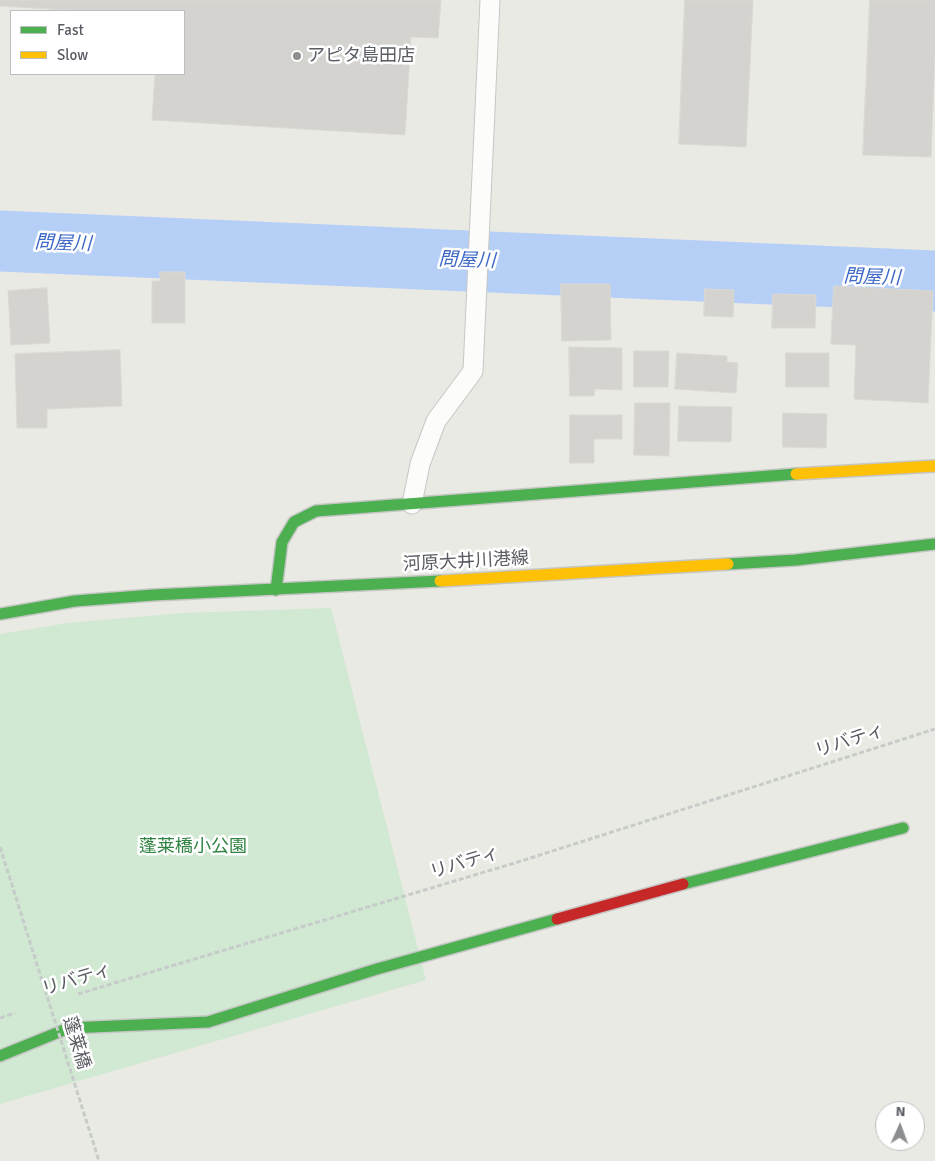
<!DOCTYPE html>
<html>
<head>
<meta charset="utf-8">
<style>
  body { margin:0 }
  #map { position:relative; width:935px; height:1161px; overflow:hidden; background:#eaeae4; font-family:Signika,sans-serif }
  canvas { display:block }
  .legend { position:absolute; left:10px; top:10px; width:175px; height:65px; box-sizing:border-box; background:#fff; border:1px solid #bdbec0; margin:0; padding:6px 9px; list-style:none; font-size:15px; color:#595c62 }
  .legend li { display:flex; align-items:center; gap:10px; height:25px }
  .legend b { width:25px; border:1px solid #bdbec0 }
  .north { position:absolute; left:875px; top:1101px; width:50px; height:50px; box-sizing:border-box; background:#fff; border:1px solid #bdbec0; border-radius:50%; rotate:2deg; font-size:14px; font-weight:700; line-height:20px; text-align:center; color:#595c62 }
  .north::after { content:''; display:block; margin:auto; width:18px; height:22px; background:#8c8e90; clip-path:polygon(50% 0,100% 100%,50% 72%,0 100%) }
</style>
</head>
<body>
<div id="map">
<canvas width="935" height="1161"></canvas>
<ul class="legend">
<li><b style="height:6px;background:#4caf50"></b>Fast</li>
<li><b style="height:6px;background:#ffc107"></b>Slow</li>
</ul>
<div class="north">N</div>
</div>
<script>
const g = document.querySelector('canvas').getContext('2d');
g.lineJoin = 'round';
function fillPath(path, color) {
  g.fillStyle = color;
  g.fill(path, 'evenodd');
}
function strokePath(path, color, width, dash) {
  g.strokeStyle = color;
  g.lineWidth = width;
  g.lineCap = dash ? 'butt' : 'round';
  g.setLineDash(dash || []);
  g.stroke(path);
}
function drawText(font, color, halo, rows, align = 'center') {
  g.font = font + ' Signika,"Noto Sans JP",sans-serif';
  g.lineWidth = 5;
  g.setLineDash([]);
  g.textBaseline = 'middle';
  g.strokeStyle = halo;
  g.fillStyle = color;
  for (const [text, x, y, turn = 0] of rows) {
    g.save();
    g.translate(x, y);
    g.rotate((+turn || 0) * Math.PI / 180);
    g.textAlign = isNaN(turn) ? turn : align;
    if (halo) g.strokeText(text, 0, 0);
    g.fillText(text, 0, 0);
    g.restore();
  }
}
fillPath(new Path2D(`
  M 331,608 L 426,980 L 0,1104 L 0,634 L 68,623 L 182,613 Z`), '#d1e8d2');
strokePath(new Path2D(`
  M 0,241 L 935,281`), '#b6cff7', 61);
const building = new Path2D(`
  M 0,0 L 441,0 L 438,38 L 411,37 L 405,135 L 152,120 L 155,74 L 184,74 L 184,11 L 80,11 L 0,6 Z
  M 685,0 L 753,0 L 746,147 L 679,144 Z
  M 870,0 L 935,0 L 935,54 L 931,157 L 863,155 Z
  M 160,272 L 185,272 L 185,323 L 152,323 L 152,281 L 160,281 Z
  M 561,284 L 610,284 L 611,340 L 562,341 Z
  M 834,286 L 933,291 L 928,403 L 854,399 L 856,345 L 831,344 Z
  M 47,288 L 50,343 L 11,345 L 8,291 Z
  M 705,289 L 734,290 L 733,317 L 704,316 Z
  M 773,294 L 816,295 L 815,328 L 772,328 Z
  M 569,347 L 622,348 L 622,390 L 595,389 L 594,396 L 570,396 Z
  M 120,350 L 122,406 L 47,409 L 47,428 L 17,428 L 15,354 Z
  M 634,351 L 669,351 L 668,387 L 634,387 Z
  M 677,353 L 727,356 L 727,362 L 738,363 L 736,393 L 675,389 Z
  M 786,353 L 829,353 L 829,387 L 786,387 Z
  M 635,403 L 670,403 L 669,456 L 634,455 Z
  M 679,406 L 732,407 L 731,442 L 678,441 Z
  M 783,413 L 827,414 L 826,448 L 783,447 Z
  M 570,415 L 622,415 L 622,439 L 594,439 L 594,463 L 570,463 Z`);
fillPath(building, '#d4d3cf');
strokePath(building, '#dad9d3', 1);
const lane = new Path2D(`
  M 412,504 L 420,464 L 436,421 L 473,371 L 490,0`);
const fast = new Path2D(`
  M 728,564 L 796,560 L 935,544
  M 276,590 L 282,542 L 294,522 L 316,511 L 796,474
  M 0,614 L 75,601 L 153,595 L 440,581
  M 683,884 L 903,828
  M 0,1056 L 69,1028 L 208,1022 L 377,969 L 557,919`);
const slow = new Path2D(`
  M 796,474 L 935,466
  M 440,581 L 728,564`);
const jam = new Path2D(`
  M 557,919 L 683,884`);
strokePath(lane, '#c6c8c6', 21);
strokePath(fast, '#c6c6c6', 14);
strokePath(slow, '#c6c6c6', 14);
strokePath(jam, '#c6c6c6', 14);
strokePath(new Path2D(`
  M 78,994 L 518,862 L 935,729
  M 0,1018 L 15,1013`), '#c6ccca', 3, [5, 2.5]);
strokePath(lane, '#fcfcfb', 19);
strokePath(fast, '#4caf50', 11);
strokePath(slow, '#ffc107', 11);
strokePath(jam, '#c62828', 11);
strokePath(new Path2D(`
  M 0,847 L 99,1161`), '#c6ccca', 3, [5, 2.5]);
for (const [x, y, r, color] of [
  [297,56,5,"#8c8e90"]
]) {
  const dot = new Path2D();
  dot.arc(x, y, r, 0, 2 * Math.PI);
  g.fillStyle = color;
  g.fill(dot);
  strokePath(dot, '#fff', 2);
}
drawText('18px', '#595c62', '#fff', [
  ["アピタ島田店",307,56]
], 'left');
drawText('18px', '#595c62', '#fff', [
  ["河原大井川港線",466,562,-3],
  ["リバティ",850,741,-18],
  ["リバティ",465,863,-17],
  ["リバティ",77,980,-17],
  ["蓬莱橋",76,1043,73]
]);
drawText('18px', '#308342', '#fff', [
  ["蓬莱橋小公園",193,847]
]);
drawText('italic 19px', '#3d68c7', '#fff', [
  ["問屋川",63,244,2],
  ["問屋川",467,261,2],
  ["問屋川",872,278,2]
]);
</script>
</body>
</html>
